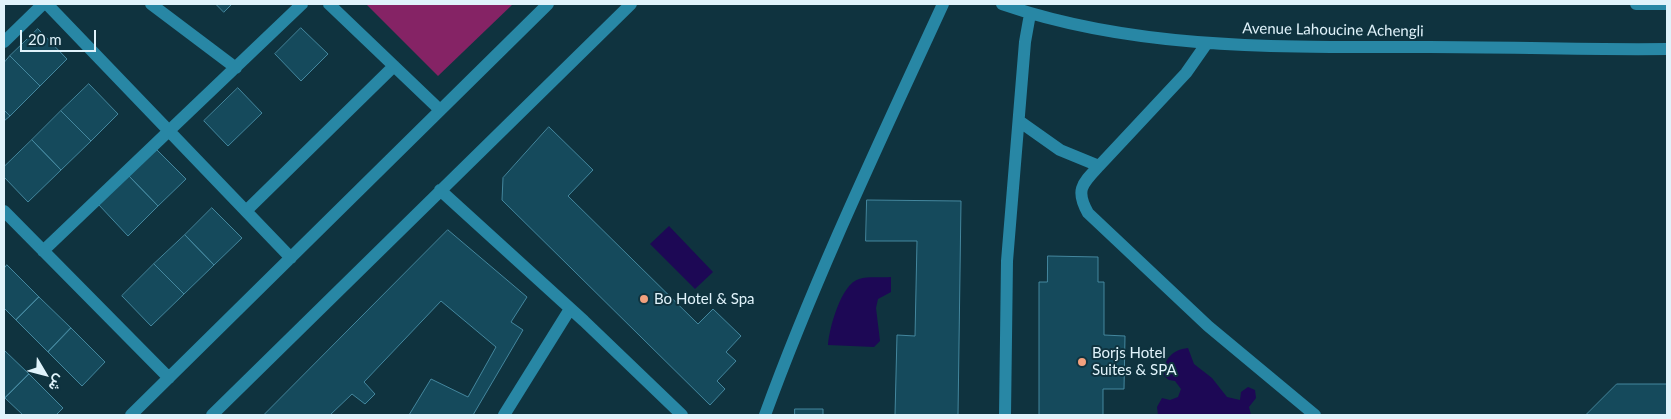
<!DOCTYPE html>
<html>
<head>
<meta charset="utf-8">
<style>
  body { margin:0 }
  #map { position:relative; width:1671px; height:419px; overflow:hidden; background:#0f333f; font-family:Lato,Vazirmatn,sans-serif }
  canvas { display:block }
  .frame { position:absolute; inset:0; border:5px solid #e0f3fb; pointer-events:none }
  .north { position:absolute; left:20px; top:349px; width:50px; height:50px; -webkit-text-stroke:4px #0f333f; paint-order:stroke; rotate:127deg; font-size:14px; font-weight:700; line-height:20px; text-align:center; color:#e0f3fb }
  .north::after { content:''; display:block; margin:auto; width:18px; height:22px; background:#e0f3fb; clip-path:polygon(50% 0,100% 100%,50% 72%,0 100%) }
  .scale { position:absolute; left:20px; top:30px; width:76px; height:22px; box-sizing:border-box; border:2px solid #e0f3fb; border-top:0; padding-left:6px; font-size:15px; line-height:18px; white-space:nowrap; color:#e0f3fb; -webkit-text-stroke:4px #0f333f; paint-order:stroke }
</style>
</head>
<body>
<div id="map">
<canvas width="1671" height="419"></canvas>
<div class="frame"></div>
<div class="north">ش</div>
<div class="scale">20 m</div>
</div>
<script>
const g = document.querySelector('canvas').getContext('2d');
g.lineJoin = 'round';
function fillPath(path, color) {
  g.fillStyle = color;
  g.fill(path, 'evenodd');
}
function strokePath(path, color, width, dash) {
  g.strokeStyle = color;
  g.lineWidth = width;
  g.lineCap = dash ? 'butt' : 'round';
  g.setLineDash(dash || []);
  g.stroke(path);
}
function drawText(font, color, halo, rows, align = 'center') {
  g.font = font + ' Lato,sans-serif';
  g.lineWidth = 4;
  g.setLineDash([]);
  g.textBaseline = 'middle';
  g.strokeStyle = halo;
  g.fillStyle = color;
  for (const [text, x, y, turn = 0] of rows) {
    g.save();
    g.translate(x, y);
    g.rotate((+turn || 0) * Math.PI / 180);
    g.textAlign = isNaN(turn) ? turn : align;
    if (halo) g.strokeText(text, 0, 0);
    g.fillText(text, 0, 0);
    g.restore();
  }
}
fillPath(new Path2D(`
  M 366,4 L 513,4 L 438,76 Z`), '#852365');
fillPath(new Path2D(`
  M 669,226 L 713,272 L 695,289 L 650,244 Z
  M 891,277 L 891,292 L 878,299 L 876,308 L 880,341 L 874,347 L 828,345 C 829,329 841,284 859,279 C 869,276 881,278 891,277 Z
  M 1188,348 L 1194,364 L 1212,378 L 1227,397 L 1240,400 L 1241,392 L 1248,387 L 1255,390 L 1256,398 L 1249,407 L 1251,415 L 1158,415 L 1157,407 L 1162,398 L 1170,400 L 1178,397 L 1181,389 L 1175,381 L 1169,380 L 1164,376 C 1163,359 1172,350 1188,348 Z`), '#1d0855');
const building = new Path2D(`
  M 216,4 L 232,4 L 224,12 Z
  M 301,28 L 328,54 L 301,81 L 275,54 Z
  M 38,29 L 67,59 L 40,86 L 10,56 Z
  M 10,56 L 40,86 L 10,116 L 4,110 L 4,63 Z
  M 89,84 L 118,114 L 91,141 L 61,111 Z
  M 238,88 L 262,113 L 228,146 L 204,121 Z
  M 4,110 L 10,116 L 4,121 Z
  M 61,111 L 91,141 L 61,170 L 32,140 Z
  M 549,127 L 593,170 L 568,196 L 698,324 L 713,309 L 741,336 L 726,352 L 736,361 L 717,381 L 725,389 L 710,405 L 502,200 L 503,178 Z
  M 32,140 L 61,170 L 28,202 L 4,177 L 4,167 Z
  M 156,149 L 186,179 L 158,206 L 129,176 Z
  M 129,176 L 158,206 L 128,236 L 99,205 Z
  M 867,200 L 961,201 L 958,415 L 895,415 L 897,335 L 915,336 L 917,241 L 866,241 Z
  M 212,208 L 242,238 L 214,265 L 185,235 Z
  M 448,230 L 527,297 L 511,322 L 523,330 L 473,415 L 409,415 L 431,379 L 468,397 L 496,347 L 441,301 L 364,382 L 375,394 L 365,404 L 352,394 L 330,415 L 264,415 Z
  M 185,235 L 214,265 L 184,294 L 154,264 Z
  M 1048,256 L 1098,257 L 1098,282 L 1104,282 L 1104,335 L 1125,336 L 1124,389 L 1103,389 L 1103,415 L 1039,415 L 1039,282 L 1047,282 Z
  M 154,264 L 184,294 L 151,326 L 122,296 Z
  M 7,265 L 39,297 L 16,320 L 4,308 L 4,269 Z
  M 39,297 L 71,328 L 48,352 L 16,320 Z
  M 71,328 L 105,362 L 82,386 L 48,352 Z
  M 4,350 L 29,374 L 5,398 L 4,396 Z
  M 29,374 L 63,408 L 56,415 L 23,415 L 5,398 Z
  M 1617,384 L 1667,384 L 1667,415 L 1586,415 Z
  M 795,409 L 823,409 L 823,415 L 795,415 Z`);
fillPath(building, '#154a5c');
strokePath(building, '#44879e', 1);
strokePath(new Path2D(`
  M 47,4 L 291,258
  M 151,4 L 236,68
  M 329,4 L 440,110
  M 1002,4 C 1138,51 1286,47 1429,47 C 1508,47 1588,50 1667,49
  M 1636,4 L 1667,4
  M 4,42 L 43,4
  M 1019,121 L 1060,150 L 1099,166 C 1082,184 1075,190 1088,213 L 1208,326 L 1315,415
  M 1099,166 L 1186,73 L 1207,43
  M 440,190 L 584,321 L 682,415
  M 247,210 L 394,66
  M 4,211 L 169,378
  M 43,251 L 302,4
  M 131,415 L 548,4
  M 212,415 L 631,4
  M 504,415 L 570,309
  M 765,415 C 816,275 881,139 943,4
  M 1005,415 L 1007,261 L 1025,42 L 1030,14`), '#2887a5', 12);
for (const [x, y, r, color] of [
  [644,299,5,"#f2a17e"],
  [1082,362,5,"#f2a17e"]
]) {
  const dot = new Path2D();
  dot.arc(x, y, r, 0, 2 * Math.PI);
  g.fillStyle = color;
  g.fill(dot);
  strokePath(dot, '#0f333f', 2);
}
drawText('15px', '#e0f3fb', '#0f333f', [
  ["Avenue Lahoucine Achengli",1333,30,1]
]);
drawText('15px', '#e0f3fb', '#0f333f', [
  ["Bo Hotel & Spa",654,299],
  ["Borjs Hotel",1092,353],
  ["Suites & SPA",1092,370]
], 'left');
</script>
</body>
</html>
